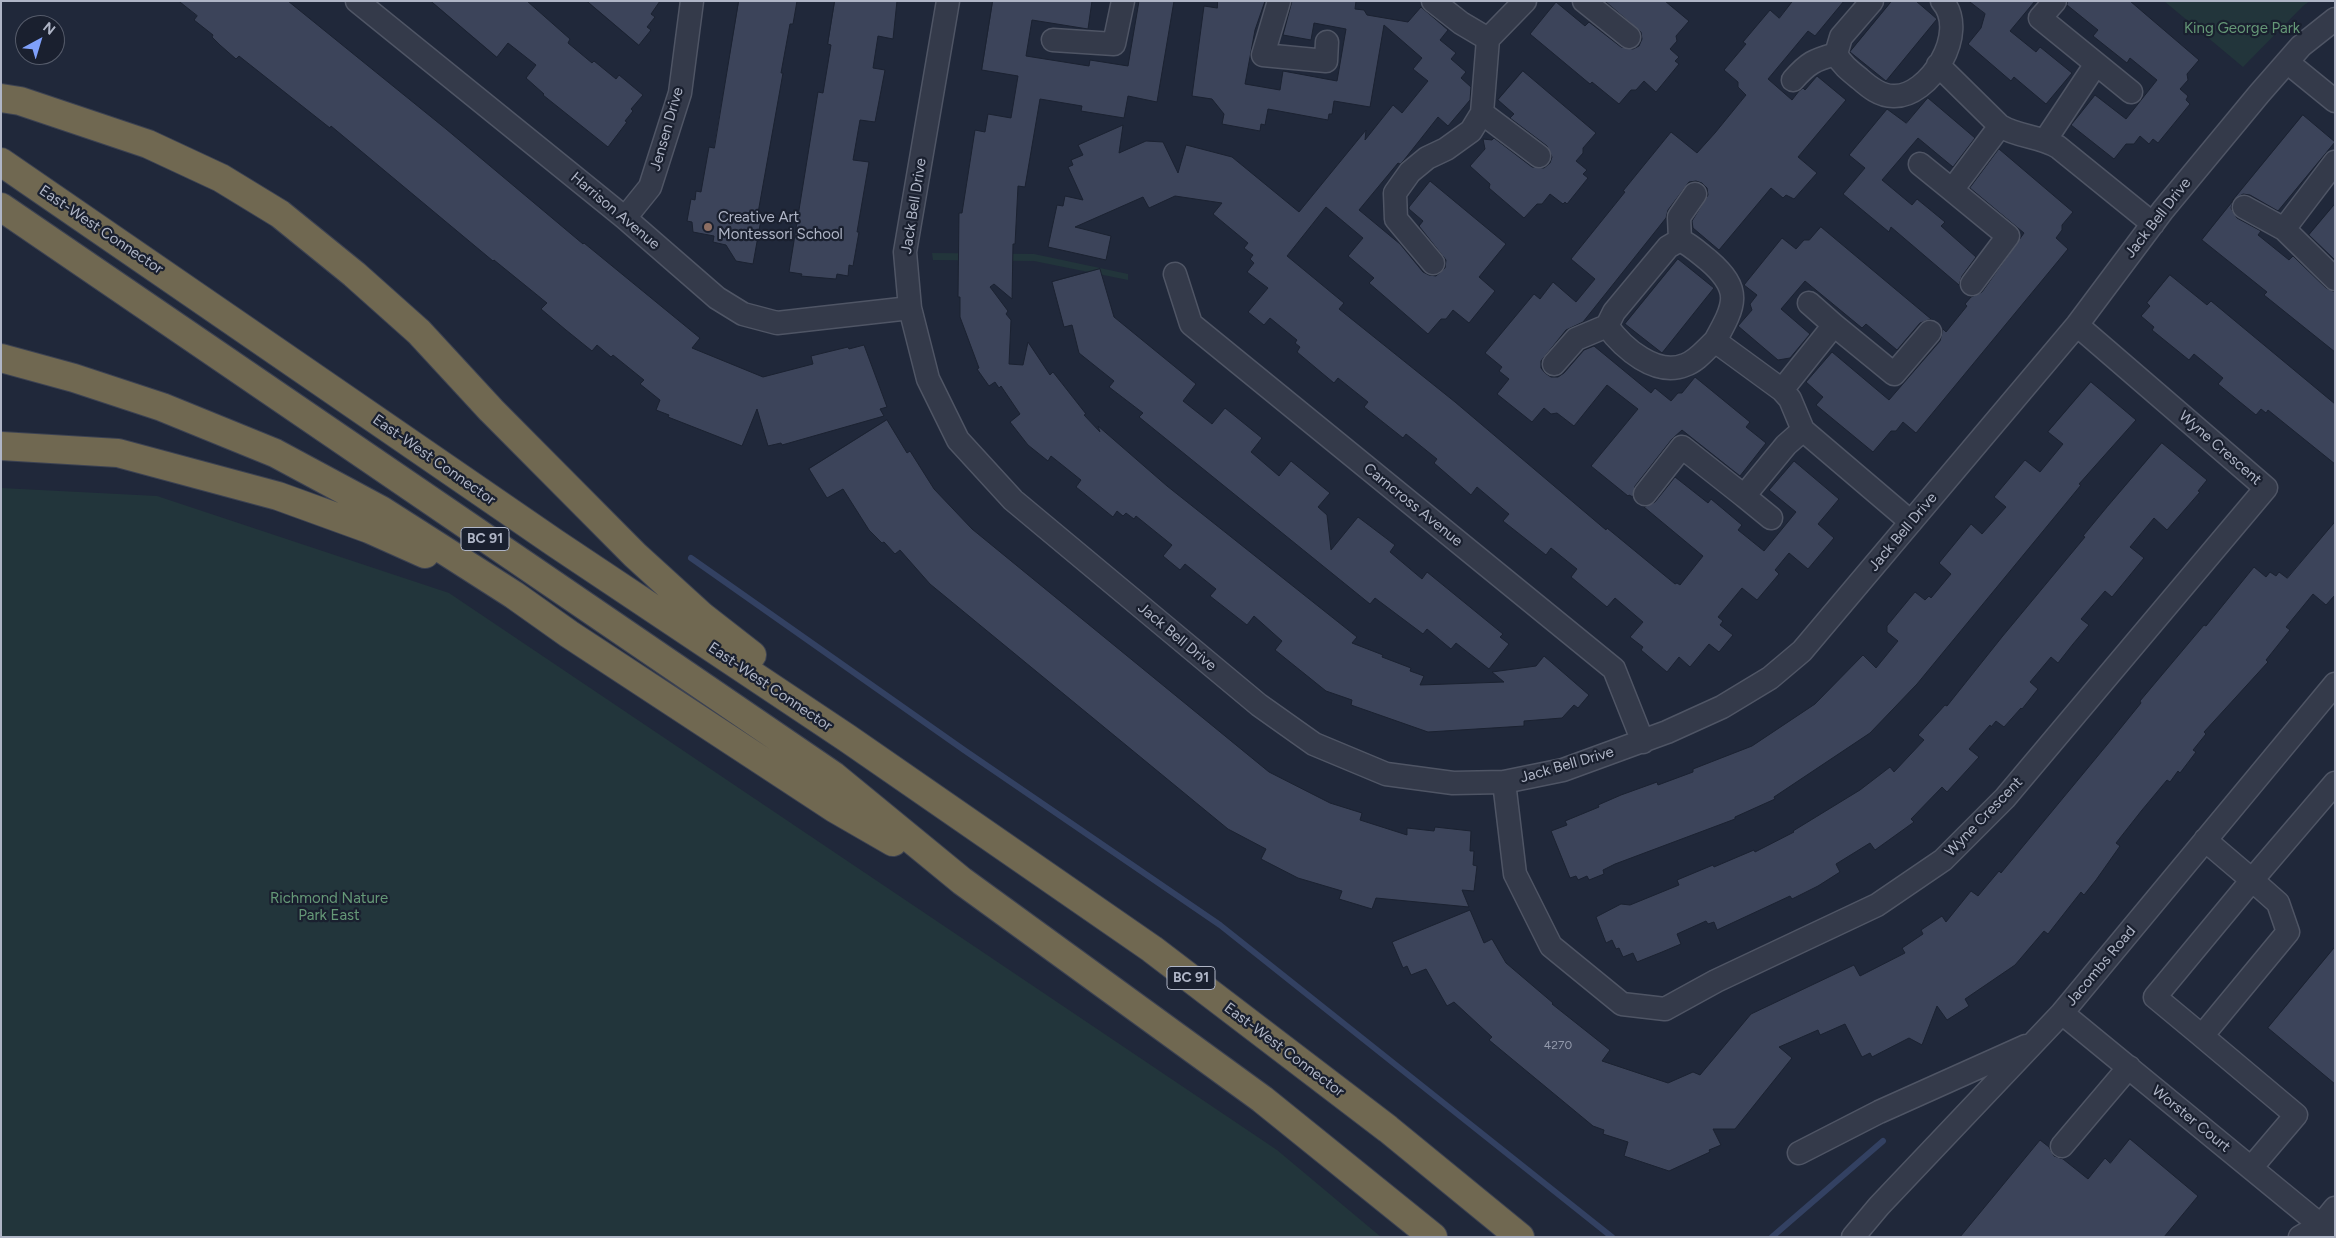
<!DOCTYPE html>
<html>
<head>
<meta charset="utf-8">
<style>
  body { margin:0 }
  #map { position:relative; width:2336px; height:1238px; overflow:hidden; background:#20283a; font-family:Figtree,sans-serif }
  canvas { display:block }
  .frame { position:absolute; inset:0; border:2px solid #afb5c6; pointer-events:none }
  .north { position:absolute; left:15px; top:15px; width:50px; height:50px; box-sizing:border-box; background:#1a202f; border:1px solid #565c6b; border-radius:50%; rotate:39deg; font-size:14px; font-weight:700; line-height:20px; text-align:center; color:#afb5c6 }
  .north::after { content:''; display:block; margin:auto; width:18px; height:22px; background:#7fa0fb; clip-path:polygon(50% 0,100% 100%,50% 72%,0 100%) }
</style>
</head>
<body>
<div id="map">
<canvas width="2336" height="1238"></canvas>
<div class="frame"></div>
<div class="north">N</div>
</div>
<script>
const g = document.querySelector('canvas').getContext('2d');
g.lineJoin = 'round';
function fillPath(path, color) {
  g.fillStyle = color;
  g.fill(path, 'evenodd');
}
function strokePath(path, color, width, dash) {
  g.strokeStyle = color;
  g.lineWidth = width;
  g.lineCap = dash ? 'butt' : 'round';
  g.setLineDash(dash || []);
  g.stroke(path);
}
function drawText(font, color, halo, rows, align = 'center') {
  g.font = font + ' Figtree,sans-serif';
  g.lineWidth = 4.5;
  g.setLineDash([]);
  g.textBaseline = 'middle';
  g.strokeStyle = halo;
  g.fillStyle = color;
  for (const [text, x, y, turn = 0] of rows) {
    g.save();
    g.translate(x, y);
    g.rotate((+turn || 0) * Math.PI / 180);
    g.textAlign = isNaN(turn) ? turn : align;
    if (halo) g.strokeText(text, 0, 0);
    g.fillText(text, 0, 0);
    g.restore();
  }
}
fillPath(new Path2D(`
  M 2164,1 L 2310,1 L 2303,6 L 2243,67 Z
  M 932,253 L 1034,254 L 1128,274 L 1128,280 L 1034,261 L 933,260 Z
  M 1,488 L 157,496 L 449,593 L 1277,1150 L 1381,1237 L 1,1237 Z`), '#22353b');
strokePath(new Path2D(`
  M 691,558 L 964,750 L 1220,925 L 1612,1237
  M 1772,1237 L 1883,1141`), '#334162', 6);
const building = new Path2D(`
  M 179,1 L 288,1 L 446,129 L 583,244 L 584,243 L 700,338 L 692,348 L 763,377 L 813,364 L 811,356 L 848,347 L 849,349 L 864,345 L 887,407 L 880,409 L 884,416 L 782,445 L 781,443 L 768,446 L 757,409 L 742,446 L 668,417 L 669,415 L 656,410 L 660,400 L 640,384 L 644,380 L 613,355 L 611,357 L 597,345 L 592,351 L 566,330 L 541,309 L 547,303 L 494,260 L 493,261 L 331,126 L 330,128 L 239,56 L 236,59 L 220,45 L 212,37 L 213,35 L 194,20 L 197,16 Z
  M 431,1 L 527,1 L 570,39 L 568,43 L 592,63 L 594,61 L 616,79 L 619,75 L 643,95 L 631,109 L 633,111 L 625,121 L 627,122 L 608,147 L 543,95 L 544,94 L 526,78 L 536,65 L 508,43 L 497,57 Z
  M 587,1 L 660,1 L 651,14 L 655,17 L 647,27 L 651,30 L 639,45 Z
  M 739,1 L 797,1 L 793,24 L 790,24 L 781,73 L 783,73 L 758,213 L 762,214 L 753,264 L 736,261 L 726,245 L 713,242 L 714,236 L 693,232 L 692,222 L 687,221 L 691,199 L 695,200 L 696,191 L 701,192 L 709,147 L 714,148 Z
  M 835,1 L 897,1 L 893,39 L 878,36 L 873,68 L 885,70 L 875,122 L 860,120 L 853,160 L 869,162 L 857,232 L 859,232 L 853,266 L 849,265 L 848,276 L 837,274 L 836,279 L 801,276 L 802,274 L 789,272 L 818,92 L 823,93 L 831,45 L 828,44 Z
  M 993,1 L 1092,1 L 1088,29 L 1032,20 L 1026,56 L 1089,66 L 1090,60 L 1128,66 L 1139,1 L 1174,1 L 1157,102 L 1128,96 L 1124,118 L 1081,111 L 1082,106 L 1040,99 L 1025,187 L 1018,186 L 1015,244 L 1013,244 L 1012,299 L 994,284 L 990,287 L 1008,311 L 1006,314 L 1011,320 L 1009,364 L 1023,365 L 1028,342 L 1050,375 L 1053,372 L 1086,414 L 1084,415 L 1100,432 L 1098,426 L 1167,486 L 1357,637 L 1352,643 L 1383,655 L 1382,657 L 1411,668 L 1410,671 L 1424,676 L 1420,685 L 1504,682 L 1492,672 L 1536,666 L 1544,656 L 1589,695 L 1578,708 L 1574,705 L 1562,718 L 1524,721 L 1524,726 L 1428,732 L 1351,705 L 1352,700 L 1326,691 L 1275,650 L 1282,641 L 1254,616 L 1247,625 L 1210,596 L 1216,589 L 1185,564 L 1180,570 L 1163,556 L 1172,545 L 1136,516 L 1134,519 L 1126,513 L 1123,516 L 1117,511 L 1113,517 L 1076,487 L 1081,480 L 1051,456 L 1048,461 L 1028,445 L 1010,422 L 1020,414 L 1001,386 L 999,388 L 995,382 L 989,386 L 977,369 L 979,368 L 960,317 L 960,297 L 958,297 L 959,213 L 962,213 L 975,130 L 985,132 L 988,114 L 1011,118 L 1018,76 L 982,70 Z
  M 1218,1 L 1265,1 L 1255,30 L 1245,84 L 1280,90 L 1283,71 L 1337,81 L 1346,29 L 1314,23 L 1311,40 L 1283,35 L 1292,1 L 1356,1 L 1355,9 L 1364,10 L 1367,15 L 1408,22 L 1421,7 L 1448,30 L 1440,40 L 1456,53 L 1451,59 L 1466,72 L 1461,78 L 1471,87 L 1470,100 L 1448,126 L 1438,117 L 1404,160 L 1400,164 L 1398,163 L 1359,210 L 1400,244 L 1423,272 L 1429,275 L 1436,276 L 1445,268 L 1446,260 L 1419,226 L 1423,221 L 1409,209 L 1409,207 L 1430,181 L 1506,244 L 1479,277 L 1495,291 L 1469,323 L 1453,310 L 1446,319 L 1441,319 L 1428,334 L 1369,283 L 1374,278 L 1348,256 L 1363,238 L 1326,207 L 1287,256 L 1344,303 L 1339,309 L 1455,402 L 1606,530 L 1607,528 L 1675,584 L 1677,583 L 1680,585 L 1703,556 L 1644,507 L 1655,502 L 1675,477 L 1708,503 L 1711,499 L 1742,525 L 1738,530 L 1764,551 L 1796,512 L 1769,490 L 1794,461 L 1839,499 L 1818,524 L 1834,538 L 1808,569 L 1789,553 L 1775,570 L 1779,574 L 1757,600 L 1742,588 L 1718,617 L 1723,621 L 1720,625 L 1733,635 L 1719,652 L 1709,644 L 1690,667 L 1679,657 L 1667,672 L 1641,650 L 1643,647 L 1630,637 L 1643,622 L 1615,598 L 1607,607 L 1571,577 L 1577,569 L 1551,548 L 1546,555 L 1503,521 L 1509,514 L 1477,487 L 1471,495 L 1434,463 L 1437,459 L 1406,434 L 1403,438 L 1364,407 L 1368,402 L 1338,378 L 1334,383 L 1316,368 L 1297,352 L 1300,347 L 1295,343 L 1297,340 L 1270,318 L 1264,325 L 1248,312 L 1268,288 L 1247,272 L 1254,263 L 1250,259 L 1253,255 L 1244,248 L 1248,243 L 1213,214 L 1222,203 L 1175,196 L 1149,208 L 1143,197 L 1075,227 L 1111,236 L 1106,260 L 1048,247 L 1057,205 L 1063,206 L 1065,196 L 1083,200 L 1068,167 L 1073,165 L 1071,160 L 1083,155 L 1078,145 L 1123,125 L 1119,153 L 1146,141 L 1163,142 L 1178,173 L 1186,145 L 1232,157 L 1299,212 L 1366,130 L 1365,140 L 1393,105 L 1402,113 L 1428,81 L 1413,69 L 1422,58 L 1384,25 L 1370,107 L 1334,101 L 1332,114 L 1329,114 L 1328,120 L 1268,109 L 1265,125 L 1261,124 L 1260,131 L 1222,124 L 1224,114 L 1212,99 L 1192,96 L 1204,6 L 1217,8 Z
  M 1665,1 L 1689,21 L 1676,36 L 1677,41 L 1670,49 L 1679,57 L 1675,61 L 1679,64 L 1656,92 L 1644,81 L 1636,90 L 1631,90 L 1619,104 L 1592,82 L 1590,84 L 1530,34 L 1556,2 L 1585,26 L 1589,22 L 1621,47 L 1633,49 L 1639,46 L 1642,39 L 1641,32 L 1606,2 Z
  M 1793,1 L 1844,1 L 1815,36 L 1808,31 L 1768,79 L 1792,100 L 1799,91 L 1803,88 L 1805,90 L 1817,76 L 1846,100 L 1798,157 L 1817,173 L 1794,199 L 1786,195 L 1783,198 L 1771,188 L 1719,250 L 1693,228 L 1692,221 L 1708,195 L 1707,188 L 1702,183 L 1696,181 L 1689,182 L 1668,210 L 1666,218 L 1583,322 L 1566,330 L 1541,361 L 1541,368 L 1545,373 L 1551,377 L 1558,377 L 1564,373 L 1584,350 L 1594,346 L 1651,393 L 1655,388 L 1671,401 L 1678,393 L 1682,393 L 1695,377 L 1750,422 L 1746,427 L 1766,443 L 1740,476 L 1682,430 L 1672,439 L 1635,486 L 1633,497 L 1629,495 L 1628,496 L 1591,466 L 1638,409 L 1607,385 L 1574,426 L 1557,413 L 1551,414 L 1544,408 L 1532,422 L 1497,394 L 1509,379 L 1499,371 L 1502,367 L 1485,353 L 1534,294 L 1540,299 L 1553,282 L 1576,302 L 1595,279 L 1571,259 L 1625,192 L 1623,191 L 1671,132 L 1697,153 L 1715,133 L 1746,95 L 1738,87 L 1738,82 L 1724,70 L 1746,44 L 1743,42 L 1770,10 L 1779,18 Z
  M 1892,1 L 1916,1 L 1937,19 L 1886,81 L 1850,52 Z
  M 1969,1 L 2035,1 L 2010,31 L 2036,52 L 2040,47 L 2072,73 L 2046,104 L 2014,77 L 2011,81 L 1968,44 L 1981,28 L 1985,14 Z
  M 2068,1 L 2130,1 L 2199,60 L 2187,74 L 2188,80 L 2180,89 L 2188,96 L 2186,100 L 2190,104 L 2158,143 L 2153,139 L 2149,144 L 2140,136 L 2134,144 L 2126,144 L 2114,159 L 2071,125 L 2095,95 L 2126,119 L 2157,80 L 2130,58 L 2127,63 L 2093,36 L 2098,30 L 2067,5 Z
  M 1523,71 L 1596,133 L 1583,148 L 1583,153 L 1576,161 L 1587,170 L 1583,174 L 1588,178 L 1567,204 L 1565,202 L 1563,204 L 1550,194 L 1542,204 L 1537,204 L 1524,218 L 1489,188 L 1490,184 L 1470,166 L 1485,149 L 1483,139 L 1492,140 L 1494,138 L 1532,167 L 1544,168 L 1550,163 L 1552,157 L 1547,146 L 1510,118 L 1514,114 L 1498,100 Z
  M 1928,98 L 1975,138 L 1953,167 L 1918,138 L 1882,180 L 1912,205 L 1917,199 L 1945,222 L 1941,226 L 1976,257 L 1962,276 L 1959,285 L 1891,227 L 1889,232 L 1843,194 L 1865,168 L 1849,155 L 1887,109 L 1906,123 Z
  M 2303,115 L 2335,142 L 2278,211 L 2250,195 L 2243,194 L 2233,200 Z
  M 1999,149 L 2073,212 L 2062,225 L 2062,230 L 2056,238 L 2068,249 L 1916,433 L 1903,422 L 1896,431 L 1891,431 L 1873,452 L 1816,405 L 1823,397 L 1806,382 L 1832,352 L 1889,400 L 1940,341 L 1943,329 L 1946,332 L 1967,306 L 1965,304 L 1971,297 L 1982,292 L 2024,233 L 1970,188 Z
  M 2233,201 L 2231,208 L 2237,218 L 2261,231 L 2258,235 L 2289,260 L 2293,256 L 2326,288 L 2335,292 L 2335,352 L 2264,295 L 2267,292 L 2202,240 Z
  M 2335,204 L 2335,260 L 2309,235 Z
  M 1821,227 L 1931,319 L 1920,323 L 1897,350 L 1866,324 L 1862,328 L 1805,281 L 1781,309 L 1810,334 L 1790,358 L 1778,360 L 1738,326 L 1752,310 L 1750,304 L 1757,295 L 1744,285 L 1782,238 L 1796,249 L 1804,240 L 1809,240 Z
  M 1678,259 L 1714,288 L 1662,353 L 1625,324 Z
  M 1100,269 L 1114,317 L 1196,384 L 1183,401 L 1212,424 L 1225,408 L 1262,438 L 1251,452 L 1279,476 L 1291,461 L 1330,493 L 1318,507 L 1327,515 L 1331,550 L 1358,517 L 1395,545 L 1390,552 L 1422,579 L 1427,572 L 1503,634 L 1500,637 L 1509,644 L 1489,669 L 1456,643 L 1451,649 L 1427,629 L 1423,634 L 1375,598 L 1370,604 L 1139,417 L 1143,413 L 1109,387 L 1114,381 L 1079,353 L 1072,325 L 1064,327 L 1052,282 Z
  M 2170,275 L 2207,305 L 2211,301 L 2335,404 L 2335,464 L 2268,410 L 2266,413 L 2261,409 L 2256,415 L 2218,384 L 2223,378 L 2194,354 L 2189,360 L 2152,330 L 2154,327 L 2141,316 L 2150,306 L 2147,303 Z
  M 2091,382 L 2136,420 L 2079,484 L 2081,485 L 1917,684 L 1870,733 L 1774,797 L 1775,799 L 1735,817 L 1735,819 L 1615,864 L 1603,870 L 1604,874 L 1589,880 L 1587,876 L 1578,880 L 1576,876 L 1570,878 L 1551,831 L 1567,825 L 1565,821 L 1599,807 L 1598,805 L 1621,795 L 1657,782 L 1658,785 L 1693,772 L 1693,769 L 1752,746 L 1815,704 L 1863,655 L 1876,668 L 1898,641 L 1887,632 L 1887,626 L 1915,592 L 1925,600 L 1929,596 L 1931,598 L 1951,574 L 1939,563 L 1971,524 L 1982,534 L 2006,507 L 1994,497 L 2025,460 L 2040,472 L 2063,444 L 2048,432 Z
  M 887,420 L 907,453 L 910,451 L 934,489 L 972,529 L 1269,772 L 1330,803 L 1362,813 L 1360,820 L 1407,835 L 1407,828 L 1434,831 L 1435,827 L 1471,831 L 1470,851 L 1474,851 L 1473,865 L 1477,866 L 1474,891 L 1462,890 L 1469,907 L 1376,898 L 1372,909 L 1339,899 L 1342,891 L 1298,878 L 1261,859 L 1266,849 L 1228,829 L 930,584 L 900,550 L 895,554 L 884,542 L 882,543 L 869,530 L 843,489 L 827,498 L 809,469 Z
  M 2162,443 L 2207,480 L 2198,491 L 2200,492 L 2167,530 L 2154,518 L 2130,547 L 2144,558 L 2112,597 L 2105,591 L 2081,619 L 2089,625 L 2073,644 L 2058,663 L 2051,657 L 2030,682 L 2038,689 L 2022,709 L 2021,708 L 2004,727 L 1996,721 L 1991,727 L 1990,725 L 1969,749 L 1979,757 L 1947,792 L 1942,787 L 1911,819 L 1914,822 L 1875,850 L 1870,843 L 1836,864 L 1840,872 L 1818,886 L 1792,899 L 1790,896 L 1717,930 L 1714,922 L 1708,924 L 1706,921 L 1677,934 L 1681,944 L 1662,952 L 1637,962 L 1633,953 L 1623,957 L 1619,948 L 1616,949 L 1612,940 L 1606,943 L 1596,917 L 1621,904 L 1630,905 L 1679,885 L 1677,880 L 1713,865 L 1714,867 L 1754,850 L 1755,852 L 1794,832 L 1793,831 L 1860,790 L 1890,767 L 1894,772 L 1924,740 L 1918,735 L 1945,705 L 1947,706 L 2002,637 L 2085,537 L 2083,536 L 2107,507 Z
  M 2335,522 L 2335,595 L 2326,605 L 2313,594 L 2286,627 L 2290,630 L 2266,660 L 2268,662 L 2204,732 L 2206,734 L 2193,750 L 2196,752 L 2180,773 L 2178,771 L 2170,782 L 2167,780 L 2142,810 L 2116,843 L 2120,846 L 2096,880 L 2084,895 L 2081,892 L 2048,934 L 2044,931 L 2015,965 L 1965,999 L 1969,1006 L 1947,1020 L 1937,1006 L 1922,1045 L 1909,1038 L 1872,1057 L 1870,1053 L 1862,1057 L 1845,1024 L 1820,1035 L 1818,1030 L 1779,1047 L 1792,1058 L 1735,1129 L 1713,1129 L 1721,1145 L 1709,1150 L 1710,1152 L 1669,1171 L 1624,1156 L 1628,1142 L 1603,1134 L 1604,1130 L 1593,1126 L 1489,1040 L 1492,1037 L 1454,1002 L 1447,1006 L 1426,969 L 1411,975 L 1407,966 L 1403,968 L 1392,942 L 1470,910 L 1484,943 L 1492,939 L 1506,963 L 1553,1003 L 1552,1004 L 1610,1050 L 1602,1061 L 1668,1083 L 1693,1072 L 1700,1075 L 1751,1014 L 1854,965 L 1860,976 L 1905,953 L 1902,948 L 1923,934 L 1921,930 L 1942,916 L 1946,922 L 1971,891 L 1978,896 L 1999,871 L 2001,873 L 2111,740 L 2141,703 L 2140,701 L 2204,625 L 2206,626 L 2254,567 L 2266,577 L 2270,572 L 2276,576 L 2279,572 L 2287,578 Z
  M 2335,947 L 2335,1084 L 2268,1028 Z
  M 2130,1139 L 2198,1196 L 2164,1237 L 1960,1237 L 2040,1140 L 2049,1147 L 2054,1156 L 2063,1159 L 2088,1179 L 2105,1158 L 2110,1163 Z`);
fillPath(building, '#3c445a');
strokePath(building, '#1b2231', 1);
const minor = new Path2D(`
  M 357,1 L 625,218 L 717,298 L 743,314 L 777,323 L 910,308
  M 948,1 L 905,252 L 910,308 L 928,379 L 958,440 L 1013,500 L 1259,705 L 1314,744 L 1386,774 L 1453,783 L 1504,782 L 1563,770 L 1667,732 L 1722,707 L 1770,678 L 1802,651 L 2077,325 L 2163,210 L 2259,94 L 2301,46 L 2335,19
  M 1279,1 L 1263,55 L 1326,61 L 1327,42
  M 1433,1 L 1461,23 L 1488,39 L 1525,1
  M 1584,1 L 1629,37
  M 1872,1 L 1841,37 L 1836,54 C 1842,65 1850,71 1860,79 C 1869,87 1880,96 1893,96 C 1929,98 1970,32 1942,1
  M 2055,1 L 2040,18 L 2131,92
  M 1053,40 L 1114,44 L 1123,1
  M 2287,62 L 2335,101
  M 1938,65 L 2000,126 C 2018,137 2040,136 2058,147 L 2153,224
  M 1793,80 C 1808,63 1814,60 1836,54
  M 1482,113 L 1539,156
  M 2046,139 L 2096,64
  M 2335,162 L 2284,229 L 2335,279
  M 1920,164 L 1952,190
  M 2244,207 L 2284,229
  M 625,218 L 650,187 L 680,93 L 692,1
  M 1680,240 L 1679,217 L 1695,194
  M 1433,263 L 1396,219 L 1395,193 L 1410,172 L 1427,158 L 1446,149 L 1471,131 L 1482,113 L 1488,39
  M 1175,274 L 1191,324 L 1614,669 L 1643,742
  M 1972,284 L 2008,236 L 1952,190 L 2000,126
  M 1809,303 L 1834,325
  M 1715,341 C 1735,305 1743,290 1708,260 C 1699,253 1691,245 1680,240 L 1668,247 L 1614,312 L 1607,326 C 1623,348 1656,377 1685,365 C 1697,361 1706,349 1715,341 L 1782,390 L 1790,399 L 1803,430 L 1911,522
  M 1554,364 L 1576,339 L 1607,326
  M 1782,390 L 1834,325 L 1894,374 L 1930,332
  M 1645,494 L 1682,447 L 1744,496 L 1786,445 L 1803,430
  M 1744,496 L 1771,518
  M 1504,782 L 1515,874 L 1551,946 L 1622,1004 L 1665,1009 L 1716,981 L 1877,905 L 1943,860 L 2005,798 L 2266,488 L 2077,325
  M 2205,840 L 2252,880 L 2335,783
  M 2062,1013 L 2335,1237
  M 2202,1036 L 2155,997 L 2252,880 L 2278,903 L 2288,932 L 2202,1036 L 2296,1115 L 2251,1168
  M 2062,1146 L 2129,1067
  M 1799,1153 L 1879,1112 L 2026,1046
  M 1853,1237 L 1879,1206 L 2062,1013 L 2335,684
  M 2300,1237 L 2321,1225 L 2335,1208`);
const highway = new Path2D(`
  M 1,98 L 20,101 L 148,144 L 221,178 L 280,214 L 354,274 L 419,332 L 491,410 L 635,555 L 702,616 L 752,655
  M 1,162 L 555,543 L 847,738 L 1152,949 L 1388,1129 L 1520,1237
  M 1,207 L 834,776 L 962,881 L 1262,1099 L 1433,1237
  M 1,358 L 74,378 L 162,407 L 275,453 L 381,510 L 514,595 L 569,634 L 834,808 L 893,842
  M 1,446 L 118,453 L 278,496 L 369,529 L 425,554`);
strokePath(minor, '#4f5565', 25);
strokePath(highway, '#3c4252', 30);
strokePath(minor, '#343a4a', 22);
strokePath(highway, '#706851', 28);
for (const [x, y, r, color] of [
  [708,227,5,"#8d6e63"]
]) {
  const dot = new Path2D();
  dot.arc(x, y, r, 0, 2 * Math.PI);
  g.fillStyle = color;
  g.fill(dot);
  strokePath(dot, '#1a202f', 2);
}
drawText('12px', '#9299ab', null, [
  ["4270",1558,1045]
]);
for (const [x, y, w] of [
  [485,539,48],
  [1191,978,48]
]) {
  const box = new Path2D();
  box.roundRect(x - w / 2, y - 11.5, w, 23, 4);
  g.fillStyle = '#1a202f';
  g.fill(box);
  strokePath(box, '#afb5c6', 1);
}
drawText('bold 14px', '#afb5c6', null, [
  ["BC 91",485,539],
  ["BC 91",1191,978]
]);
drawText('15px', '#659877', '#1a202f', [
  ["King George Park",2242,29],
  ["Richmond Nature",329,899],
  ["Park East",329,916]
]);
drawText('15px', '#afb5c6', '#1a202f', [
  ["Jensen Drive",667,129,-74],
  ["Jack Bell Drive",914,206,-81],
  ["Harrison Avenue",615,211,40],
  ["Jack Bell Drive",2158,218,-52],
  ["East-West Connector",101,230,34],
  ["Wyne Crescent",2220,448,41],
  ["East-West Connector",434,460,35],
  ["Carncross Avenue",1413,505,39],
  ["Jack Bell Drive",1903,532,-50],
  ["Jack Bell Drive",1177,637,40],
  ["East-West Connector",770,687,34],
  ["Jack Bell Drive",1567,765,-16],
  ["Wyne Crescent",1984,817,-46],
  ["Jacombs Road",2101,966,-50],
  ["East-West Connector",1284,1050,37],
  ["Worster Court",2191,1119,39]
]);
drawText('15px', '#afb5c6', '#1a202f', [
  ["Creative Art",718,218],
  ["Montessori School",718,235]
], 'left');
</script>
</body>
</html>
